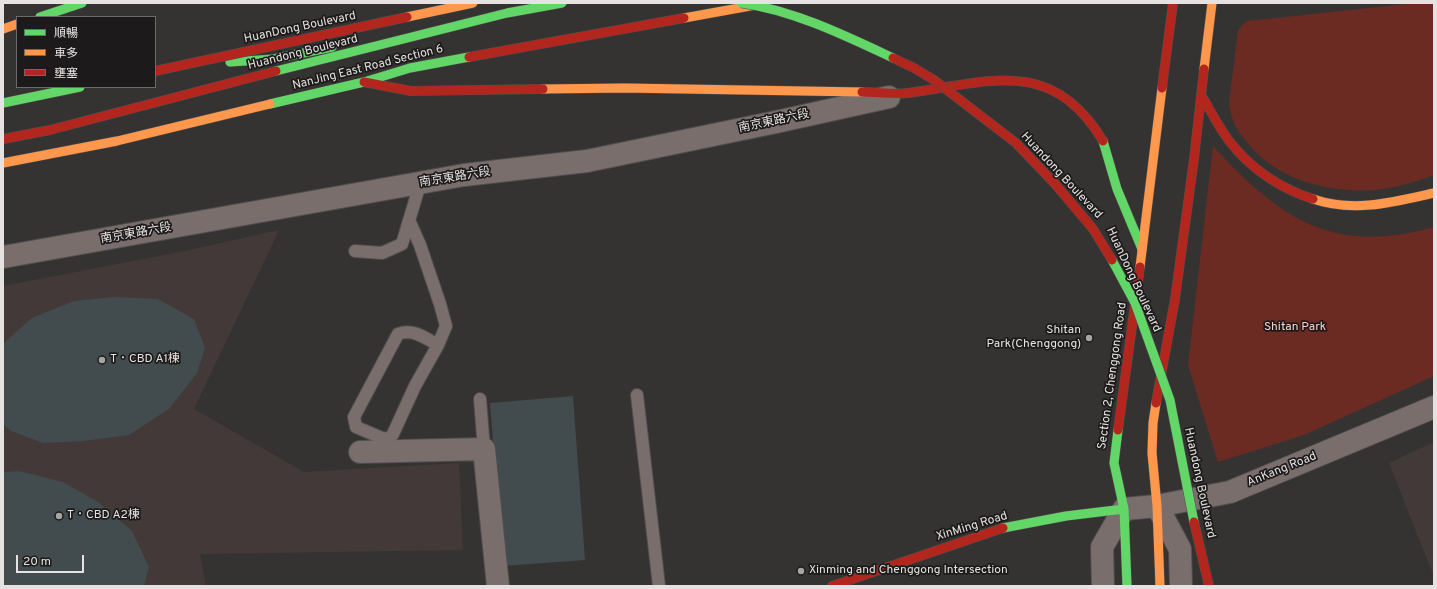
<!DOCTYPE html>
<html>
<head>
<meta charset="utf-8">
<style>
  body { margin:0 }
  #map { position:relative; width:1437px; height:589px; overflow:hidden; background:#353332; font-family:Overpass,"Noto Sans TC",sans-serif }
  canvas { display:block }
  .frame { position:absolute; inset:0; border:4px solid #e5e2e1; pointer-events:none }
  .legend { position:absolute; left:16px; top:16px; width:140px; height:72px; box-sizing:border-box; background:#1c1a1a; border:1px solid #6c6a6a; margin:0; padding:5px 7px; list-style:none; font-size:12px; color:#e5e2e1 }
  .legend li { display:flex; align-items:center; gap:8px; height:20px }
  .legend b { width:20px; border:1px solid #6c6a6a }
  .scale { position:absolute; left:16px; top:555px; width:68px; height:18px; box-sizing:border-box; border:2px solid #e5e2e1; border-top:0; padding-left:5px; font-size:12px; line-height:14px; white-space:nowrap; color:#e5e2e1; -webkit-text-stroke:3px #1c1a1a; paint-order:stroke }
</style>
</head>
<body>
<div id="map">
<canvas width="1437" height="589"></canvas>
<div class="frame"></div>
<ul class="legend">
<li><b style="height:5px;background:#63d668"></b>順暢</li>
<li><b style="height:5px;background:#ff974d"></b>車多</li>
<li><b style="height:5px;background:#b3261e"></b>壅塞</li>
</ul>
<div class="scale">20 m</div>
</div>
<script>
const g = document.querySelector('canvas').getContext('2d');
g.lineJoin = 'round';
function fillPath(path, color) {
  g.fillStyle = color;
  g.fill(path, 'evenodd');
}
function strokePath(path, color, width, dash) {
  g.strokeStyle = color;
  g.lineWidth = width;
  g.lineCap = dash ? 'butt' : 'round';
  g.setLineDash(dash || []);
  g.stroke(path);
}
function drawText(font, color, halo, rows, align = 'center') {
  g.font = font + ' Overpass,"Noto Sans TC",sans-serif';
  g.lineWidth = 3.5;
  g.setLineDash([]);
  g.textBaseline = 'middle';
  g.strokeStyle = halo;
  g.fillStyle = color;
  for (const [text, x, y, turn = 0] of rows) {
    g.save();
    g.translate(x, y);
    g.rotate((+turn || 0) * Math.PI / 180);
    g.textAlign = isNaN(turn) ? turn : align;
    if (halo) g.strokeText(text, 0, 0);
    g.fillText(text, 0, 0);
    g.restore();
  }
}
fillPath(new Path2D(`
  M 279,230 L 194,409 L 304,472 L 459,463 L 463,550 L 200,554 L 206,586 L 3,586 L 3,286 L 185,251 Z
  M 1434,442 L 1434,577 L 1389,463 Z`), '#433938');
fillPath(new Path2D(`
  M 1415,3 L 1434,3 L 1434,175 C 1415,182 1395,188 1375,190 C 1330,193 1280,181 1250,146 C 1238,132 1231,122 1229,103 L 1238,31 L 1242,25 L 1248,21 Z
  M 1213,146 C 1243,179 1282,217 1325,230 C 1359,241 1401,237 1434,227 L 1434,376 L 1304,435 L 1218,462 L 1188,365 Z`), '#6b2b22');
fillPath(new Path2D(`
  M 114,297 L 158,299 L 194,319 L 205,348 L 197,373 L 169,409 L 129,435 L 84,441 L 43,443 L 11,431 L 3,424 L 3,345 L 7,340 L 32,318 L 74,301 Z
  M 573,396 L 585,560 L 503,566 L 490,403 Z
  M 19,471 L 63,482 L 98,502 L 132,531 L 149,567 L 144,586 L 3,586 L 3,472 Z`), '#424b4e');
const lane = new Path2D(`
  M 409,220 L 420,245 L 440,304 L 446,326 L 438,345 L 415,386 L 393,434 L 389,439 L 382,438 L 356,427 L 354,417 L 398,334 C 413,328 425,338 438,345
  M 355,251 L 382,253 L 402,244 L 420,184
  M 637,395 L 659,586
  M 480,399 L 484,449`);
const street = new Path2D(`
  M 3,257 L 464,175 L 587,161 L 776,122 L 889,97
  M 360,452 L 484,449 L 498,586
  M 1157,506 L 1180,549 L 1181,586
  M 1103,586 L 1102,547 L 1124,509 L 1157,506 L 1230,492 L 1434,407`);
const fast = new Path2D(`
  M 40,17 L 82,3
  M 230,62 L 274,59 L 332,47
  M 276,71 L 507,13 L 562,3
  M 3,103 L 80,87
  M 270,104 L 364,82 L 410,68 L 469,57
  M 1103,141 L 1117,189 L 1142,249
  M 1118,430 L 1114,463 L 1124,509 L 1127,586
  M 1003,528 L 1066,516 L 1124,509`);
const slow = new Path2D(`
  M 684,18 L 761,4
  M 3,29 L 17,24
  M 1204,69 L 1212,3
  M 543,89 L 625,88 L 862,92
  M 3,163 L 117,141 L 270,104
  M 1313,199 C 1354,213 1394,202 1434,193
  M 1140,267 L 1162,88
  M 1156,403 L 1153,423 L 1152,453 L 1157,506 L 1160,586`);
const jam = new Path2D(`
  M 469,57 L 684,18
  M 364,82 L 411,91 L 543,89
  M 1162,88 L 1173,3
  M 862,92 C 877,92 893,95 908,93 C 989,82 1052,56 1103,141
  M 1201,95 C 1211,111 1219,128 1230,142 C 1251,169 1281,189 1313,199
  M 3,139 L 50,130 L 276,71
  M 1156,403 L 1175,299 L 1194,159 L 1204,69
  M 1118,430 L 1140,267
  M 832,586 L 1003,528`);
strokePath(lane, '#504f4f', 14);
strokePath(street, '#504f4f', 24);
strokePath(fast, '#504f4f', 10);
strokePath(slow, '#504f4f', 10);
strokePath(jam, '#504f4f', 10);
strokePath(lane, '#7a6e6c', 12);
strokePath(street, '#7a6e6c', 22);
strokePath(fast, '#63d668', 9);
strokePath(slow, '#ff974d', 9);
strokePath(jam, '#b3261e', 9);
const fastBridge = new Path2D(`
  M 741,3 C 793,10 846,36 893,58
  M 1112,260 L 1135,303 L 1170,400 L 1194,522`);
const slowBridge = new Path2D(`
  M 407,17 L 473,3`);
const jamBridge = new Path2D(`
  M 893,58 L 914,68 L 934,80 L 1016,143 L 1056,185 L 1093,229 L 1112,260
  M 155,71 L 407,17
  M 1194,522 L 1209,586`);
strokePath(fastBridge, '#504f4f', 10, []);
strokePath(slowBridge, '#504f4f', 10, []);
strokePath(jamBridge, '#504f4f', 10, []);
strokePath(fastBridge, '#63d668', 9);
strokePath(slowBridge, '#ff974d', 9);
strokePath(jamBridge, '#b3261e', 9);
for (const [x, y, r, color] of [
  [1089,338,4,"#a7a5a4"],
  [102,360,4,"#a7a5a4"],
  [59,516,4,"#a7a5a4"],
  [801,571,4,"#a7a5a4"]
]) {
  const dot = new Path2D();
  dot.arc(x, y, r, 0, 2 * Math.PI);
  g.fillStyle = color;
  g.fill(dot);
  strokePath(dot, '#1c1a1a', 1.5);
}
drawText('12px', '#e5e2e1', '#1c1a1a', [
  ["HuanDong Boulevard",300,28,-12],
  ["Huandong Boulevard",303,53,-14],
  ["NanJing East Road Section 6",368,68,-14],
  ["南京東路六段",774,122,-12],
  ["Huandong Boulevard",1061,176,47],
  ["南京東路六段",455,178,-9],
  ["南京東路六段",136,234,-10],
  ["HuanDong Boulevard",1133,280,65],
  ["Section 2, Chenggong Road",1113,376,-82],
  ["AnKang Road",1282,470,-22],
  ["Huandong Boulevard",1199,483,78],
  ["XinMing Road",972,527,-17]
]);
drawText('12px', '#fecfc6', '#1c1a1a', [
  ["Shitan Park",1295,328]
]);
drawText('12px', '#e5e2e1', '#1c1a1a', [
  ["Shitan",1081,331,"right"],
  ["Park(Chenggong)",1081,345,"right"],
  ["T．CBD A1棟",110,360],
  ["T．CBD A2棟",67,516],
  ["Xinming and Chenggong Intersection",809,571]
], 'left');
</script>
</body>
</html>
